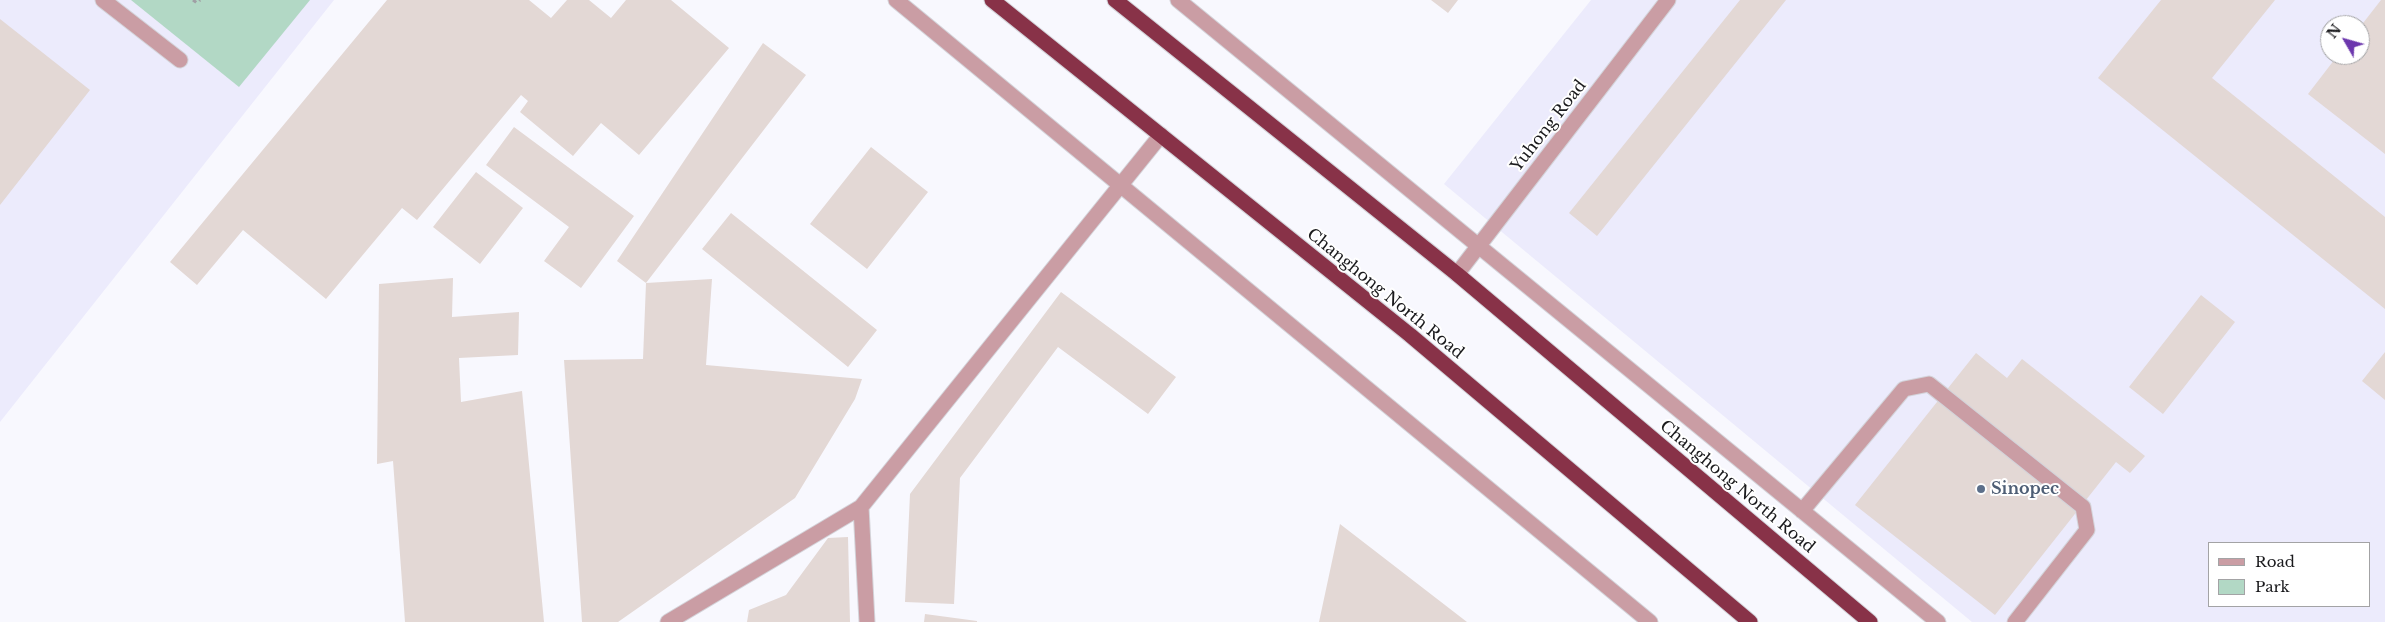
<!DOCTYPE html>
<html>
<head>
<meta charset="utf-8">
<style>
  body { margin:0 }
  #map { position:relative; width:2385px; height:622px; overflow:hidden; background:#f8f8fe; font-family:"Libre Baskerville",serif }
  canvas { display:block }
  .legend { position:absolute; left:2208px; top:542px; width:162px; height:65px; box-sizing:border-box; background:#fff; border:1px solid #a3a3a5; margin:0; padding:6px 9px; list-style:none; font-size:15px; color:#1a1a1d }
  .legend li { display:flex; align-items:center; gap:10px; height:25px }
  .legend b { width:25px; border:1px solid #a3a3a5 }
  .north { position:absolute; left:2320px; top:15px; width:50px; height:50px; box-sizing:border-box; background:#fff; border:1px solid #a3a3a5; border-radius:50%; rotate:308deg; font-size:14px; font-weight:700; line-height:20px; text-align:center; color:#1a1a1d }
  .north::after { content:''; display:block; margin:auto; width:18px; height:22px; background:#6c37ad; clip-path:polygon(50% 0,100% 100%,50% 72%,0 100%) }
</style>
</head>
<body>
<div id="map">
<canvas width="2385" height="622"></canvas>
<ul class="legend">
<li><b style="height:6px;background:#ca9da4"></b>Road</li>
<li><b style="height:14px;background:#b2d8c5"></b>Park</li>
</ul>
<div class="north">N</div>
</div>
<script>
const g = document.querySelector('canvas').getContext('2d');
g.lineJoin = 'round';
function fillPath(path, color) {
  g.fillStyle = color;
  g.fill(path, 'evenodd');
}
function strokePath(path, color, width, dash) {
  g.strokeStyle = color;
  g.lineWidth = width;
  g.lineCap = dash ? 'butt' : 'round';
  g.setLineDash(dash || []);
  g.stroke(path);
}
function drawText(font, color, halo, rows, align = 'center') {
  g.font = font + ' "Libre Baskerville",serif';
  g.lineWidth = 4;
  g.setLineDash([]);
  g.textBaseline = 'middle';
  g.strokeStyle = halo;
  g.fillStyle = color;
  for (const [text, x, y, turn = 0] of rows) {
    g.save();
    g.translate(x, y);
    g.rotate((+turn || 0) * Math.PI / 180);
    g.textAlign = isNaN(turn) ? turn : align;
    if (halo) g.strokeText(text, 0, 0);
    g.fillText(text, 0, 0);
    g.restore();
  }
}
fillPath(new Path2D(`
  M 0,0 L 334,0 L 0,422 Z
  M 1591,0 L 2385,0 L 2385,622 L 1972,622 L 1444,184 ZM 2330,25 L 2360,25 L 2360,55 L 2330,55 ZM 2209,543 L 2369,543 L 2369,606 L 2209,606 Z`), '#ecebfc');
fillPath(new Path2D(`
  M 131,0 L 310,0 L 239,87 Z`), '#b2d8c5');
fillPath(new Path2D(`
  M 387,0 L 529,0 L 551,18 L 567,0 L 589,0 L 611,18 L 626,0 L 671,0 L 729,48 L 639,155 L 601,123 L 573,156 L 520,112 L 528,101 L 521,95 L 417,220 L 402,208 L 326,299 L 243,230 L 197,285 L 170,262 Z
  M 1431,0 L 1458,0 L 1448,13 Z
  M 1740,0 L 1786,0 L 1597,236 L 1569,213 Z
  M 2161,0 L 2275,0 L 2212,78 L 2385,217 L 2385,309 L 2098,78 Z
  M 2381,0 L 2385,0 L 2385,154 L 2308,94 L 2338,55 L 2360,55 L 2360,27 Z
  M 0,19 L 90,90 L 0,205 Z
  M 763,43 L 806,75 L 646,283 L 617,261 Z
  M 514,127 L 634,216 L 581,288 L 544,261 L 569,227 L 486,165 Z
  M 871,147 L 928,192 L 867,269 L 810,224 Z
  M 476,172 L 523,208 L 480,264 L 433,227 Z
  M 731,213 L 877,330 L 848,367 L 702,249 Z
  M 453,278 L 452,317 L 519,312 L 518,355 L 459,358 L 461,402 L 522,391 L 544,622 L 405,622 L 393,461 L 377,464 L 379,284 Z
  M 712,279 L 706,365 L 862,379 L 855,399 L 795,498 L 618,622 L 582,622 L 564,360 L 643,359 L 646,283 Z
  M 1061,292 L 1176,377 L 1148,414 L 1058,347 L 960,478 L 954,604 L 905,602 L 910,494 Z
  M 2201,295 L 2235,322 L 2163,414 L 2129,387 Z
  M 2385,352 L 2385,400 L 2362,381 Z
  M 1976,353 L 2007,378 L 2022,359 L 2145,456 L 2130,473 L 2116,462 L 1995,615 L 1855,505 Z
  M 1340,524 L 1467,622 L 1319,622 Z
  M 848,537 L 850,622 L 747,622 L 749,610 L 786,595 L 828,538 Z
  M 925,614 L 977,621 L 977,622 L 924,622 Z`), '#e3d8d5');
const minor = new Path2D(`
  M 103,0 L 180,60
  M 896,0 L 1650,622
  M 1178,0 L 1938,622
  M 1457,274 L 1668,0
  M 861,507 L 867,622
  M 1802,511 L 1904,389 L 1929,384 L 2083,507 L 2087,530 L 2015,622
  M 668,622 L 861,507 L 1161,135`);
const highway = new Path2D(`
  M 992,0 L 1410,335 L 1750,622
  M 1115,0 L 1457,274 L 1870,622`);
strokePath(minor, '#d4d4da', 17);
strokePath(highway, '#d4d4da', 17);
strokePath(new Path2D(`
  M 193,0 L 197,3 L 200,0`), '#a0a0a5', 3, [4, 4]);
strokePath(minor, '#ca9da4', 15);
strokePath(highway, '#883248', 15);
for (const [x, y, r, color] of [
  [1981,489,5,"#5c6f8a"]
]) {
  const dot = new Path2D();
  dot.arc(x, y, r, 0, 2 * Math.PI);
  g.fillStyle = color;
  g.fill(dot);
  strokePath(dot, '#fff', 2);
}
drawText('16px', '#1a1a1d', '#fff', [
  ["Yuhong Road",1549,126,-52],
  ["Changhong North Road",1385,294,39],
  ["Changhong North Road",1737,487,40]
]);
drawText('bold 16px', '#4e5e75', '#fff', [
  ["Sinopec",1991,489]
], 'left');
</script>
</body>
</html>
